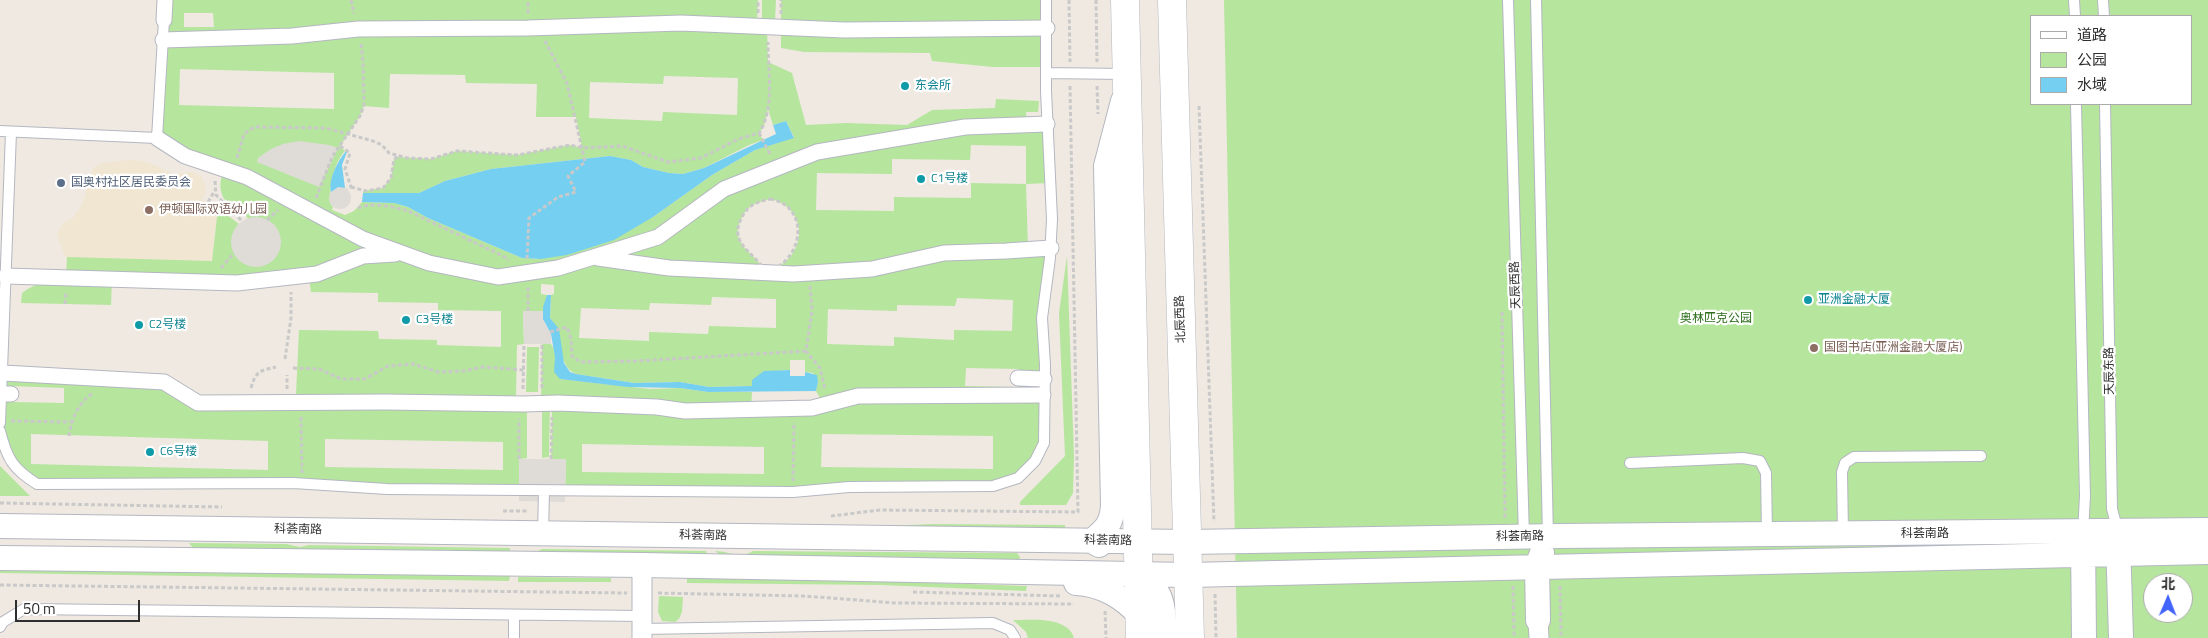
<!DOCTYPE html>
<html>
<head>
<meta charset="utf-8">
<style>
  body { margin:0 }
  #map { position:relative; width:2208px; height:638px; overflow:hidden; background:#efe9e1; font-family:"Titillium Web","Noto Sans SC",sans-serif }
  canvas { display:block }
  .legend { position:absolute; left:2030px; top:15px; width:162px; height:90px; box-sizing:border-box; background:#fff; border:1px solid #ababab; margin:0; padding:6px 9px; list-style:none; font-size:15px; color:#2e2e2e }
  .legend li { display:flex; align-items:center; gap:10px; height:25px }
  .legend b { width:25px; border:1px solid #ababab }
  .north { position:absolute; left:2143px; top:573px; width:50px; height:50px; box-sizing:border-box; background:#fff; border:1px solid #ababab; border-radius:50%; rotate:1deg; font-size:14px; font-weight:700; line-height:20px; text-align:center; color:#2e2e2e }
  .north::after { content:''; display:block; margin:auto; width:18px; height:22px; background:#4264fb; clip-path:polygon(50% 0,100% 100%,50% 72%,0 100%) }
  .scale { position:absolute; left:15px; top:600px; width:125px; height:22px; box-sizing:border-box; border:2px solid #2e2e2e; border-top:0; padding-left:6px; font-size:15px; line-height:18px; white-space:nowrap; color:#2e2e2e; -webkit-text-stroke:4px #fff; paint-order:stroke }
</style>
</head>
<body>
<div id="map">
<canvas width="2208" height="638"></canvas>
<ul class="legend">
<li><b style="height:6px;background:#fff"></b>道路</li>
<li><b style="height:14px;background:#b6e59e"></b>公园</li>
<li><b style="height:14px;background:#75cff0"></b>水域</li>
</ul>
<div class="north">北</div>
<div class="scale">50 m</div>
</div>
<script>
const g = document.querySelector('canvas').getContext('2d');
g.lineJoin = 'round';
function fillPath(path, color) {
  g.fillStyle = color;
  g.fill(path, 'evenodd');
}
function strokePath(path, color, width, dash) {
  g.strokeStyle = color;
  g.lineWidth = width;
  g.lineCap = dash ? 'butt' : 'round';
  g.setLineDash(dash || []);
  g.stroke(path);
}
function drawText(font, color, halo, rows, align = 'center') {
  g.font = font + ' "Titillium Web","Noto Sans SC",sans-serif';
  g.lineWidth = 4.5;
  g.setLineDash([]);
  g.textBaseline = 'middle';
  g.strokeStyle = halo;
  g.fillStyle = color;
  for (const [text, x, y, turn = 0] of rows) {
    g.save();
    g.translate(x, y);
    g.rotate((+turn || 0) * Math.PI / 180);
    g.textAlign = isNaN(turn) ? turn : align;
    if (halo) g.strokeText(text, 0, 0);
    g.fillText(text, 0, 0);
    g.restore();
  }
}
fillPath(new Path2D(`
  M 131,160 L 148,162 L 173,174 L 192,172 L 201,176 L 206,186 L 205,195 L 202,199 L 218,208 L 212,261 L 65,257 L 57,234 L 63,223 L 73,218 L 82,205 L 93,168 L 101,163 Z`), '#f0e6d1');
fillPath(new Path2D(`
  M 165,0 L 758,0 L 757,26 L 767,27 L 768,62 L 792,73 L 806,125 L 846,123 L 907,125 L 932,110 L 995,108 L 996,99 L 1039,101 L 1038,112 L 1026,112 L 1027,124 L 1047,124 L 1050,183 L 1026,184 L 1028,249 L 1051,248 L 1045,283 L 1044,443 L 1018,478 L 993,486 L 565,488 L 566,460 L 551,459 L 552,404 L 541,404 L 542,344 L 551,344 L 554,349 L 560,379 L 650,389 L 680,388 L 708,392 L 752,392 L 751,409 L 824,405 L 816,391 L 818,382 L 813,373 L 805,372 L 805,360 L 790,360 L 790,370 L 782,370 L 754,386 L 709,387 L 680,382 L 634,383 L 576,374 C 555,365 565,334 550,318 L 551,295 L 554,294 L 554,285 L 541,284 L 541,294 L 547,295 L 543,311 L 523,312 L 524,344 L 517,345 L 516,396 L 296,395 L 299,330 L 378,331 L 379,339 L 437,340 L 437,345 L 501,347 L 501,311 L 438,310 L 438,303 L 378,302 L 378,293 L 311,292 L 309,276 L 112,279 L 111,305 L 21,303 L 22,293 C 35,283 49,280 66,277 L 67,257 L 212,261 L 218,208 L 239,224 C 221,245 240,273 266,264 L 280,244 C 280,225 266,215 248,219 L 242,209 L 224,199 C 219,189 219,180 225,170 L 157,138 ZM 184,13 L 213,13 L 214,27 L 184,27 ZM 180,69 L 334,73 L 334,109 L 179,105 ZM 390,74 L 465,75 L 466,83 L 537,84 L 536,117 L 576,117 L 582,148 L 570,145 L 517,155 L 457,151 L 431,159 L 398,157 L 394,159 L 391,178 L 383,188 L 363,191 L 363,193 L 419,193 L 445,181 L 491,169 L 610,156 L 631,160 L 643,167 L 669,173 L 683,174 L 704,168 L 749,145 L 763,140 L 759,133 L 764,126 L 768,109 L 773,125 L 786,121 L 794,137 L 755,150 L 712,175 L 653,217 L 541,259 L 522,258 L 428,218 L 408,207 L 394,203 L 362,202 L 354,211 L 345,215 L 332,210 L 333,207 L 330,203 C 330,186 333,164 345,151 L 340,146 L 360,116 L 364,106 L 389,108 ZM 664,76 L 738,78 L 737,115 L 663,112 L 662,121 L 589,118 L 590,82 L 663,84 ZM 971,145 L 1026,146 L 1026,184 L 971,183 L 971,198 L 894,197 L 894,211 L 816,210 L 817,173 L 892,174 L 892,159 L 970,160 ZM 770,199 C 794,203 807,229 794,251 C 788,262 777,268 766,273 C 756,252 727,245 742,217 C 748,205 757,202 770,199 ZM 712,297 L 776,299 L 776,328 L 709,326 L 708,334 L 649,332 L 649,341 L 579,338 L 581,308 L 649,310 L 650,303 L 711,305 ZM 957,298 L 1013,300 L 1012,331 L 954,330 L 954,340 L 894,337 L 894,346 L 827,344 L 828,309 L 897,311 L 897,305 L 955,306 ZM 966,368 L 1018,369 L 1018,387 L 965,386 ZM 822,434 L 993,436 L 993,469 L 821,467 ZM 582,444 L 764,447 L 764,474 L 582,472 Z
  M 762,0 L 776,0 L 775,21 L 762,21 Z
  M 781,0 L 1046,0 L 1046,67 L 993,67 L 932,61 L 930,53 L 804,52 L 781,48 Z
  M 1224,0 L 2208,0 L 2208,638 L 1237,638 ZM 2032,16 L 2192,16 L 2192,104 L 2032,104 ZM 2153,583 L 2183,583 L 2183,613 L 2153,613 Z
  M 1067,256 L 1074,457 L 1073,493 L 1066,505 L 1020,505 L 1020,502 L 1065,456 L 1059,313 Z
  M 527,347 L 539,347 L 538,392 L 526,392 Z
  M 3,373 L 164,382 L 185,396 L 527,405 L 527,458 L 520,459 L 519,490 L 57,484 L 25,476 L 0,431 ZM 11,386 L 64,388 L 64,403 L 11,402 ZM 31,434 L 268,441 L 268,470 L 31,464 ZM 325,439 L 503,442 L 503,470 L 325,467 Z
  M 542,405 L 550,405 L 549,457 L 542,458 Z
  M 0,466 L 30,496 L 0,496 Z
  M 931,524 L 1065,525 L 1065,531 L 892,526 Z
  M 189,543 L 286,544 L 300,547 L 309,545 L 510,548 L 510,559 L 425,550 L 197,553 Z
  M 542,549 L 706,551 L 710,561 L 534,553 Z
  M 715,551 C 727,551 741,559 753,551 L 1017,553 L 1020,557 L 1019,562 L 727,560 Z
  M 0,569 L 510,576 L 509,581 L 0,573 Z
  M 518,577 L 611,578 L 611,582 L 518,582 Z
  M 687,578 L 816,579 L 1027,586 L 1026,591 L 881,585 L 687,583 Z
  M 659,596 L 683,597 L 682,612 L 679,619 L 675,622 L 662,621 L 658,612 Z
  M 1013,620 C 1031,620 1068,616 1074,638 L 1028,638 L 1026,632 Z`), '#b6e59e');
fillPath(new Path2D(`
  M 299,141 L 329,145 L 338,148 L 319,187 L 257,162 L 258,158 L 271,149 L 283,144 Z
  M329 198a11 11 0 1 1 22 0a11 11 0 1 1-22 0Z
  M231 242a25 25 0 1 1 50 0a25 25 0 1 1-50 0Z
  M 523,311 L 543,311 L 545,324 L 551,334 L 551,344 L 524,344 Z
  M 519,459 L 566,459 L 565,502 L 519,501 Z`), '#dfdcd8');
fillPath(new Path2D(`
  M 786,121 L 794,138 L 755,150 L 712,175 L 653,217 L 614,240 L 567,255 L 541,259 L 522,258 L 428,218 L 408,207 L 394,203 L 362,202 L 363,193 L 419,193 L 445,181 L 491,169 L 610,156 L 631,160 L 643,167 L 669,173 L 683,174 L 704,168 L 776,134 L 773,125 Z
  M 348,149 L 342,165 L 345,188 L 338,187 L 331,192 C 328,179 339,158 348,149 Z
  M 547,295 L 551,295 L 550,318 L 559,329 L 564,363 L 570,372 L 576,374 L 634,383 L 680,382 L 709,387 L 752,386 L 752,380 L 764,371 L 790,370 L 790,376 L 805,376 L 805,372 L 817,375 L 818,382 L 816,391 L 708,392 L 680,388 L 628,387 L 560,379 L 554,372 L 555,357 L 551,334 L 543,319 L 543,307 Z`), '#75cff0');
const service = new Path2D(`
  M 1508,0 L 1524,536
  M 1536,0 L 1548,537
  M 2074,0 L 2075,16
  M 2103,0 L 2104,16
  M 1046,73 L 1125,74
  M 2076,104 L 2085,496 L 2083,533
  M 2105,104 L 2112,509 L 2118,531
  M 0,131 L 157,138 L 164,20
  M 0,423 L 11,132
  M 0,431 C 7,459 13,469 37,484 L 293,483 L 387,489 L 793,492 L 849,487 L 993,486 L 1018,478 L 1035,461 L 1044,443 L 1045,365 L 1042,318 L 1050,258 L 1052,219 L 1046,91 L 1046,0
  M 1630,463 L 1743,458 L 1760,461 L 1766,473 L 1767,534
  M 543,534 L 544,491
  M 1843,534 L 1842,472 L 1845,463 L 1854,457 L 1981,456
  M 0,627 L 3,622 L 24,609 L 643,616
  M 642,629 L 993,623 L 1010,630 L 1015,638
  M 514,638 L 514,615`);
const pedestrian = new Path2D(`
  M 164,20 L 165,0
  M 163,40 L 292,36 L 358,29 L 528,28 L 681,23 L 844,30 L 1047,28
  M 157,138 L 185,156 L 247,177 L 363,239 L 429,263 L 498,277 L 558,268 L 658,237 L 724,189 L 817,152 L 965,127 L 1047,124
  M 598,258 L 669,268 L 794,274 L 872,269 L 944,253 L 1006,251 L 1051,248
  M 6,276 L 237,283 L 317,274 L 363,256 L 395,254
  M 3,373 L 164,382 L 198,403 L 386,402 L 523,404 L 558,403 L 657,407 L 685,411 L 812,408 L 858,396 L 1043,395
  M 1018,378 L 1044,379
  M 2,394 L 11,394`);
const minor = new Path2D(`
  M 1538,620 L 1539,638
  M 642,638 L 642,565`);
const tertiary = new Path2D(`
  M 0,526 L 1188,542 L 1560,536 L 2208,530
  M 2083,540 L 2084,638
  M 2118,540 L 2121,638
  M 1099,545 L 1092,541 C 1106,529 1112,524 1113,505 L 1106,166 L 1123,101
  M 0,558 L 642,565 L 1188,575 L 2208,552
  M 1135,569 C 1164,591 1163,603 1165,638
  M 1076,583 C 1101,584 1124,597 1140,616
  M 1538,620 L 1537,566 L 1542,553`);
const secondary = new Path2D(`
  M 1125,0 L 1140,638
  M 1172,0 L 1190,638`);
strokePath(service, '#b4b7c1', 12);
strokePath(pedestrian, '#b4b7c1', 17);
strokePath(minor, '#b4b7c1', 21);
strokePath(tertiary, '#b4b7c1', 26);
strokePath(secondary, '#b4b7c1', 29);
strokePath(new Path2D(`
  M 351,0 L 354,14
  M 1069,0 L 1070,62
  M 1096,0 L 1097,62
  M 528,13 L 528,0
  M 758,13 L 758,0
  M 781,14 L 781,0
  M 1097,86 L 1098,114
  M 1199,106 L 1214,522
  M 759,133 L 771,156
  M 340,146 L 350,153 L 345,169 L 351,187 L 347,189
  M 237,158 L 244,134 L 254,127 L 326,128 L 373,141 L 382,145 L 389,153 L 407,158 L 431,159 L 457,151 L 517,155 L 570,145 L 583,148 L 622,146 L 668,162 L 701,158 L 738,139 L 759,133 C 775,109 768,70 768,42
  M 215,181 L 216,195 L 242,221
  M 351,187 L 366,191 L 383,188 L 391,178 L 394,159 L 398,157
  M 316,198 L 332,157 L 360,116 L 364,105 L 363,61 L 361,44
  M 770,199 C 801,204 806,239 786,260 C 781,266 773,269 766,273 C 756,252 727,245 742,217 C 748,205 757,202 770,199 Z
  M 208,202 L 215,190
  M 358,208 C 373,202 393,207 408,211 L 505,257 L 509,261
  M 267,220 L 278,210
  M 527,259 L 529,218 L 558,197 L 576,192 L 568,176 L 585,162 L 567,83 L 545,41
  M 221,268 L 234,253
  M 810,286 L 812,311 L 806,351 L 820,368 L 825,389
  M 65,304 L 66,292
  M 528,311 L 528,287
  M 1502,312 L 1505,518
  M 550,332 L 567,327 L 571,339 L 572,356 L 580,362 L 637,361 L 806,351
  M 285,359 L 291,318 L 291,292
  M 293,368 L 319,369 L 341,379 L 365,379 L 388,366 L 414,364 L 438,372 L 464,371 L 483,367 L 524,370
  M 251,388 C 256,371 259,371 276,367
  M 542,388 L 542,344
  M 287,389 L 287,375
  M 523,389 L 524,344
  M 301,417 L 302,473
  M 11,421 L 71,422
  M 69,436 C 71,420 78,403 92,394
  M 519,459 L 519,419
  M 551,459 L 552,417
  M 793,481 L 794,422
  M 0,503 L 222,507
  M 503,511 L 527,511
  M 831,516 L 880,510 L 1078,512 L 1070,86
  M 0,585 L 627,593
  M 1513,586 L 1514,638
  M 1560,586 L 1561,638
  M 913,592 L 1062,596
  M 658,593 L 803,596 L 896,603 L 1074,604
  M 1215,594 L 1216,638
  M 1105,611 L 1106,638`), '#c9c9c9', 3, [4, 2.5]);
strokePath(service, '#fff', 10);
strokePath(pedestrian, '#fff', 15);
strokePath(minor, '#fff', 19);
strokePath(tertiary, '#fff', 24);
strokePath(secondary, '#fff', 28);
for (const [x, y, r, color] of [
  [905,86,5,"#0f9aa8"],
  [921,179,5,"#0f9aa8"],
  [61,183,5,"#5c6f8a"],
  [149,210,5,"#8d6e63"],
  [1808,300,5,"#0f9aa8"],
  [406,320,5,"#0f9aa8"],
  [139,325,5,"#0f9aa8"],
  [1814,348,5,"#8d6e63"],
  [150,452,5,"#0f9aa8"]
]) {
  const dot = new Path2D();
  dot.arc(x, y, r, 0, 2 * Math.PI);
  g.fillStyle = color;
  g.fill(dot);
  strokePath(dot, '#fff', 2);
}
drawText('12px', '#0d838f', '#fff', [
  ["东会所",915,86],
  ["C1号楼",931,179],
  ["亚洲金融大厦",1818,300],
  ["C3号楼",416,320],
  ["C2号楼",149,325],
  ["C6号楼",160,452]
], 'left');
drawText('12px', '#4e5e75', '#fff', [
  ["国奥村社区居民委员会",71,183]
], 'left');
drawText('12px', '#785e54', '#fff', [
  ["伊顿国际双语幼儿园",159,210],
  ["国图书店(亚洲金融大厦店)",1824,348]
], 'left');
drawText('12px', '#2e2e2e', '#fff', [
  ["天辰西路",1516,285,-92],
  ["北辰西路",1181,319,-92],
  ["天辰东路",2110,371,-91],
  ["科荟南路",298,530,1],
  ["科荟南路",1925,534],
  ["科荟南路",703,536,1],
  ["科荟南路",1520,537,-1],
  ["科荟南路",1108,541,1]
]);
drawText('12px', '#2c6e1b', '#fff', [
  ["奥林匹克公园",1716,319]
]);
</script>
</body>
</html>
